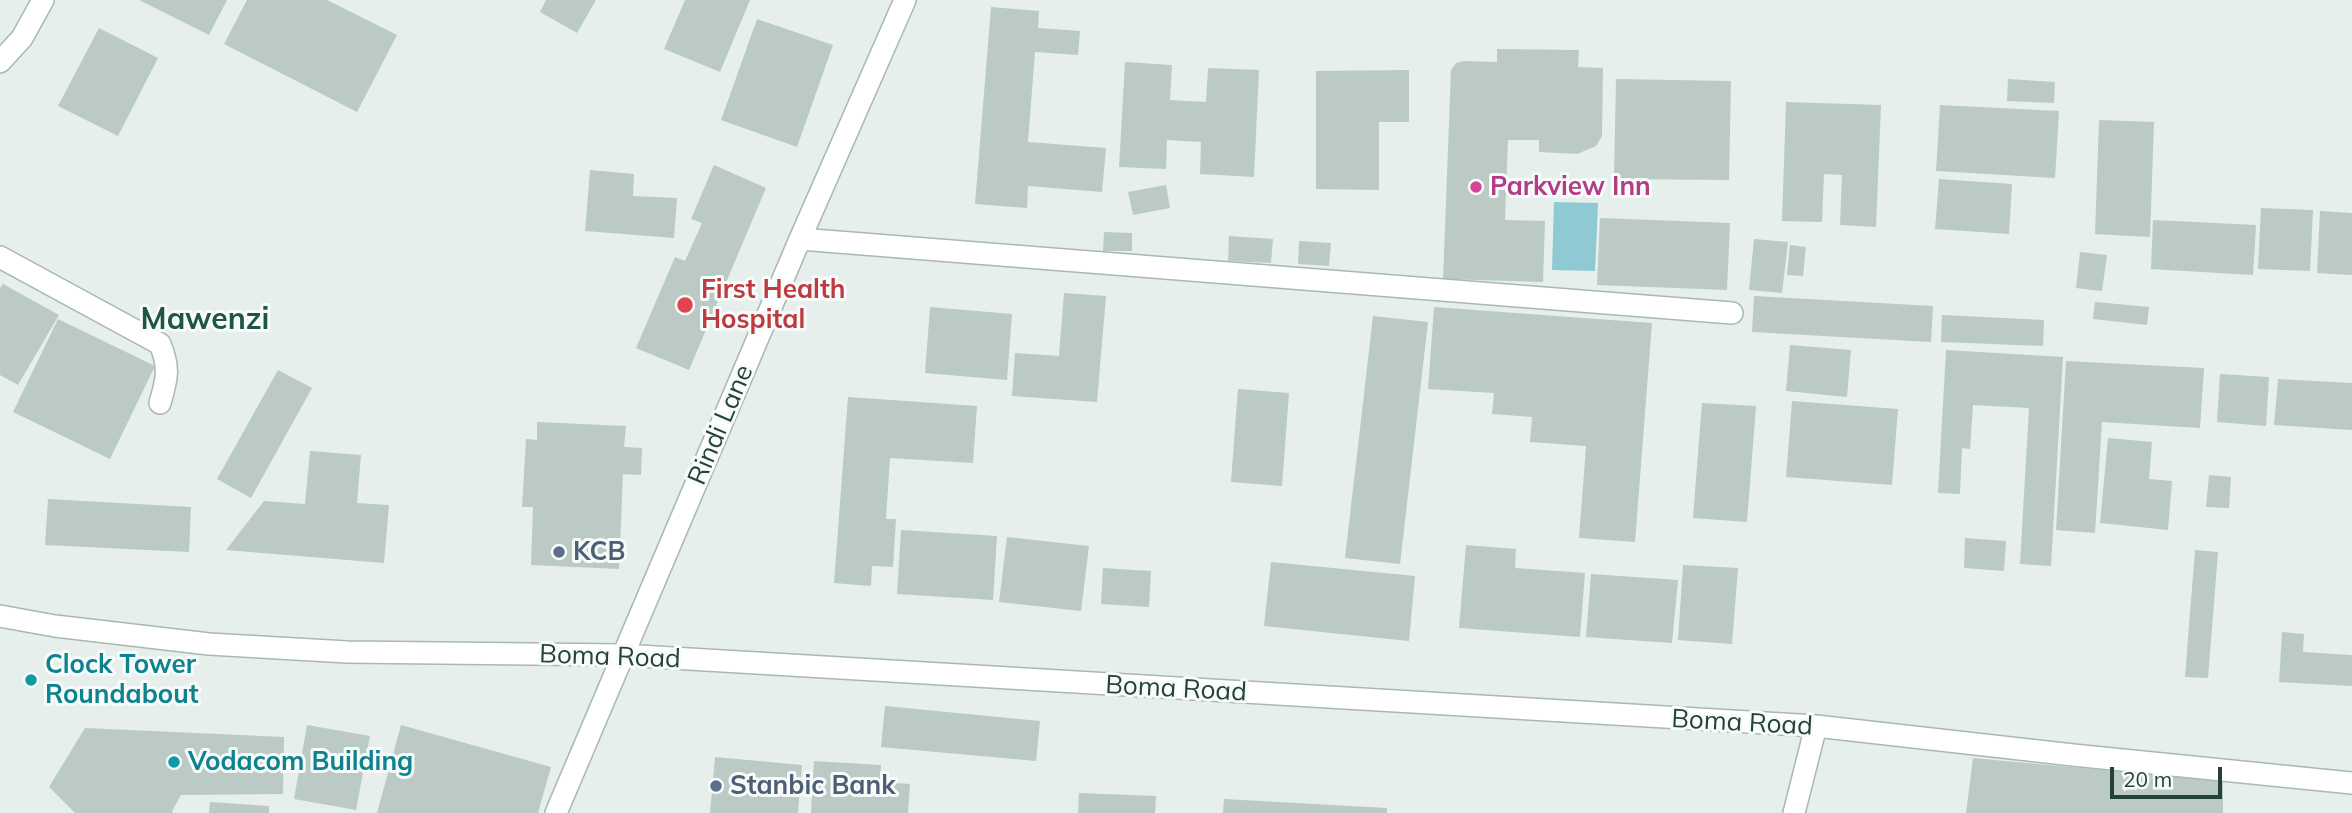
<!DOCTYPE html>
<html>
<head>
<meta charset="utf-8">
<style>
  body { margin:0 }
  #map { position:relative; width:2352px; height:813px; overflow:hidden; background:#e6efeb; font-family:Mulish,sans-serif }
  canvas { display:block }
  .scale { position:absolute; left:2110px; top:767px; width:112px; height:32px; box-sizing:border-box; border:4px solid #24423a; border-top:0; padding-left:9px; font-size:21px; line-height:24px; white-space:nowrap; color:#24423a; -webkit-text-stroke:5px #f7fbf9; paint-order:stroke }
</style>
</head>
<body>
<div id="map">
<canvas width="2352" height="813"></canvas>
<div class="scale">20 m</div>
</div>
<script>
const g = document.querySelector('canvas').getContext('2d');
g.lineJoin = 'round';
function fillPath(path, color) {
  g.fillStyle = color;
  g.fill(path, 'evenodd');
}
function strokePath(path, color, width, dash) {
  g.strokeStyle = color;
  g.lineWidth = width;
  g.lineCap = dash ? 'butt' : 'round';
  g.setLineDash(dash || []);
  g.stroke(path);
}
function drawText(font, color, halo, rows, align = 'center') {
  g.font = font + ' Mulish,sans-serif';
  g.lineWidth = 6;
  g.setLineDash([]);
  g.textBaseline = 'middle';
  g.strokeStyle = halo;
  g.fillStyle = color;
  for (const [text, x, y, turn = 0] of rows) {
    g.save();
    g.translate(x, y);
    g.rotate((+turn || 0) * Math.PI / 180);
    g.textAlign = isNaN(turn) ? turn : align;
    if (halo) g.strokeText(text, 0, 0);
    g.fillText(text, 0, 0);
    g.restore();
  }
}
fillPath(new Path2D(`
  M 1554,202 L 1598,203 L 1595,271 L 1552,270 Z`), '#8ec9d4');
fillPath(new Path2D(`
  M 139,0 L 227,0 L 209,35 Z
  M 247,0 L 327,0 L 397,35 L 357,112 L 224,44 Z
  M 546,0 L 596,0 L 577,33 L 540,12 Z
  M 685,0 L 750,0 L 720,72 L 664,49 Z
  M 991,7 L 1039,11 L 1038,28 L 1080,31 L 1078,55 L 1035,52 L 1028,142 L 1106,148 L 1102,192 L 1028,186 L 1027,208 L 975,204 Z
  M 757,19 L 833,45 L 797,147 L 721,120 Z
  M 99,28 L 158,58 L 118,136 L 58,106 Z
  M 1497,49 L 1579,50 L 1578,67 L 1603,68 L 1602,136 L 1596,146 L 1577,154 L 1539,152 L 1539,140 L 1508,140 L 1505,220 L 1545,221 L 1543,282 L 1443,279 L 1451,70 L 1456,63 L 1464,61 L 1497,62 Z
  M 1125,62 L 1172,65 L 1170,100 L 1206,102 L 1208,68 L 1259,70 L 1254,177 L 1200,174 L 1201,142 L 1167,140 L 1166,169 L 1119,167 Z
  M 1409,70 L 1409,122 L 1379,122 L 1379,190 L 1316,189 L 1316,71 Z
  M 1616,79 L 1731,81 L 1729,180 L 1614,179 Z
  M 2008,79 L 2055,82 L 2054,103 L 2007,101 Z
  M 1786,102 L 1881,105 L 1876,227 L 1840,225 L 1842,175 L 1824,174 L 1822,222 L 1782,221 Z
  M 1940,105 L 2059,111 L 2055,178 L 1936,171 Z
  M 2099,120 L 2154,122 L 2150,237 L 2095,234 Z
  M 714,165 L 766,188 L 689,370 L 636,348 L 675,257 L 685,261 L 702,223 L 691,219 Z
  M 590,170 L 634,174 L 633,196 L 677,198 L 674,238 L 585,231 Z
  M 1939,179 L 2012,184 L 2009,234 L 1935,229 Z
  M 1166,185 L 1170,208 L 1133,215 L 1128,192 Z
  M 2261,208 L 2313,210 L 2310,271 L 2258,269 Z
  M 2320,211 L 2352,213 L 2352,275 L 2317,273 Z
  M 1600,218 L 1730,223 L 1727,290 L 1597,285 Z
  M 2153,220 L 2256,225 L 2253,275 L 2151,269 Z
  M 1104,232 L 1132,233 L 1132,251 L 1103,251 Z
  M 1229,236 L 1273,239 L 1271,263 L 1228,261 Z
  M 1754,239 L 1788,242 L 1782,293 L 1749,290 Z
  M 1299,241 L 1331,243 L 1329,266 L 1298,264 Z
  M 1790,245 L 1806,247 L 1803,276 L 1787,275 Z
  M 2080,252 L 2107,255 L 2102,291 L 2076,288 Z
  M 3,284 L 59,315 L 18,385 L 0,375 L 0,288 Z
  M 1064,293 L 1106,296 L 1097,402 L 1012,396 L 1015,353 L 1059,356 Z
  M 1754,296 L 1933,306 L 1931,342 L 1752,332 Z
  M 2095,302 L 2149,307 L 2147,325 L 2093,319 Z
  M 930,307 L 1012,314 L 1007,380 L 925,373 Z
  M 1434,307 L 1652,323 L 1635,542 L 1579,538 L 1586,446 L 1530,442 L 1532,417 L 1492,414 L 1494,393 L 1428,389 Z
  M 1942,315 L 2044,320 L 2043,346 L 1941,342 Z
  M 1373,316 L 1428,322 L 1400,564 L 1345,558 Z
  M 58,319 L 155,366 L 110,459 L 13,412 Z
  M 1790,345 L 1851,350 L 1847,397 L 1786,391 Z
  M 1946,350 L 2063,357 L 2051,566 L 2020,564 L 2029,408 L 1973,405 L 1970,449 L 1962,448 L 1960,494 L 1938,493 Z
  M 2066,361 L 2204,368 L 2200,428 L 2102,422 L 2095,533 L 2056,530 Z
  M 278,370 L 312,388 L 251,498 L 217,479 Z
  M 2220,374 L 2269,377 L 2266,426 L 2217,422 Z
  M 2278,379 L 2352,383 L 2352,430 L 2274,425 Z
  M 1238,389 L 1289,393 L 1282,486 L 1231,482 Z
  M 848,397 L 977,406 L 973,463 L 890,458 L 886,519 L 896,519 L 893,567 L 872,566 L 871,586 L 834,583 Z
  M 1792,401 L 1898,409 L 1892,485 L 1786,477 Z
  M 1702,403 L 1756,406 L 1747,522 L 1693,518 Z
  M 537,422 L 626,426 L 624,447 L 642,448 L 641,475 L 623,474 L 619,569 L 531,565 L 533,507 L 522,507 L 526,439 L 537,440 Z
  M 2108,438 L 2152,442 L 2149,479 L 2172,481 L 2168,530 L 2100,523 Z
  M 310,451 L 361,455 L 357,503 L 389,505 L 384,563 L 226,550 L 264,501 L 305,504 Z
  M 2209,475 L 2231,477 L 2229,508 L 2206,507 Z
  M 48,499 L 191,507 L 189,552 L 45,545 Z
  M 901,530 L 997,536 L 993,600 L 897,594 Z
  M 1007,537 L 1089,546 L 1081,611 L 999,602 Z
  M 1965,538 L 2006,541 L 2004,571 L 1964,568 Z
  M 1466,545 L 1516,549 L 1515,568 L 1585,573 L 1580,637 L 1459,628 Z
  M 2195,550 L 2218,552 L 2208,678 L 2185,677 Z
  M 1271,562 L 1415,576 L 1409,641 L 1264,626 Z
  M 1683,565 L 1738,568 L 1732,644 L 1678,640 Z
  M 1103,568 L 1151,571 L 1149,607 L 1101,604 Z
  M 1591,574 L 1678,580 L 1672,643 L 1586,637 Z
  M 2282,632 L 2304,634 L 2303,652 L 2352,655 L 2352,686 L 2279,682 Z
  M 885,706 L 1040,721 L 1036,761 L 881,747 Z
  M 307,725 L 370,736 L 356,810 L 294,799 Z
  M 401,725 L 551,767 L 538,813 L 377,813 Z
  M 85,728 L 284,737 L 283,794 L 181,795 L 172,811 L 173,813 L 75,813 L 49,787 Z
  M 715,757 L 802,765 L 798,813 L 710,813 Z
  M 1973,758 L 2223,781 L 2223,813 L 1966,813 Z
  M 814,761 L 881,765 L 880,782 L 910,784 L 908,813 L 811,813 Z
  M 1079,793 L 1156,796 L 1155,813 L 1078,813 Z
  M 1224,799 L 1387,808 L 1387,813 L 1223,813 Z
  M 210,802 L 269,806 L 269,813 L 209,813 Z`), '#bbcac4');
const minor = new Path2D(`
  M 0,62 L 22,38 L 43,0
  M 800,239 L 1732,313
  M 0,257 L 160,344 C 170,368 167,379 160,403
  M 0,616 L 55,626 L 209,644 L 347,652 L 622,655 L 1816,726 L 2073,755 L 2352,783
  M 556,813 L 800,239 L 905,0
  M 1794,813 L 1816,726`);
strokePath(minor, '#a8b8b2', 24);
strokePath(minor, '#fff', 21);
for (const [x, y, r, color] of [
  [1476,187,7,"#d1479c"],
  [685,305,9,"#e0444e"],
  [559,552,7,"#5c6f8a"],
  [31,680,7,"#0f9aa8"],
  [174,762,7,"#0f9aa8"],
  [716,786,7,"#5c6f8a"]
]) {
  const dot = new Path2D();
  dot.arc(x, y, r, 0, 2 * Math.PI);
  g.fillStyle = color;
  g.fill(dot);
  strokePath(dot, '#f7fbf9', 2.5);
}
drawText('bold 26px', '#b23c85', '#f7fbf9', [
  ["Parkview Inn",1490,187]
], 'left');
drawText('bold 26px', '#be3a42', '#f7fbf9', [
  ["First Health",701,290],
  ["Hospital",701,320]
], 'left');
drawText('26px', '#24423a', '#f7fbf9', [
  ["Rindi Lane",721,425,-67],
  ["Boma Road",610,657,2],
  ["Boma Road",1176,689,3],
  ["Boma Road",1742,723,3]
]);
drawText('bold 26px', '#4e5e75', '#f7fbf9', [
  ["KCB",573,552],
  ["Stanbic Bank",730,786]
], 'left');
drawText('bold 26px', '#0d838f', '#f7fbf9', [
  ["Clock Tower",45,665],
  ["Roundabout",45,695],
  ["Vodacom Building",188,762]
], 'left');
drawText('bold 30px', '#1f5548', '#f7fbf9', [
  ["Mawenzi",205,320]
]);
</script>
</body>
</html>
